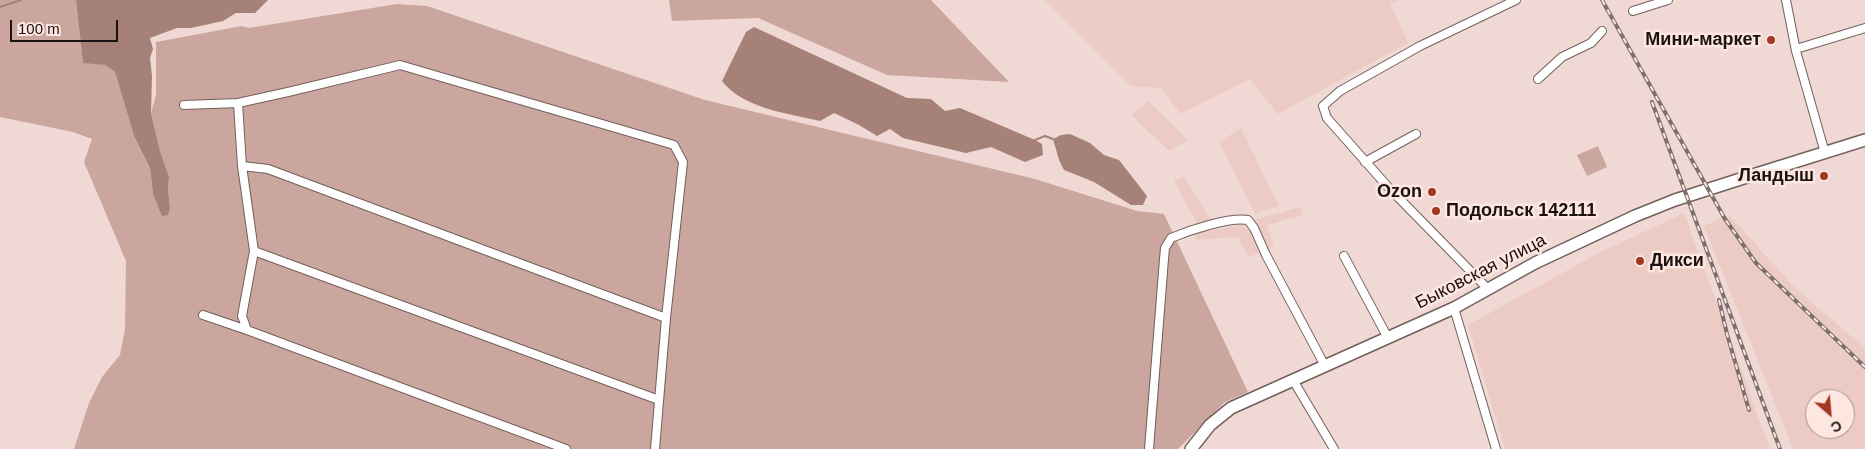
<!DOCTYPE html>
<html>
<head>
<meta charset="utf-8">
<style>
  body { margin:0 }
  #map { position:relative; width:1865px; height:449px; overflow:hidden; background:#f0d9d4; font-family:Arial,sans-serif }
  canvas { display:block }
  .north { position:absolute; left:1805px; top:389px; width:50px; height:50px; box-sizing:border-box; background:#fee6e1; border:1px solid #a2918d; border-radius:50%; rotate:153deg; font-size:14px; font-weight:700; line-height:20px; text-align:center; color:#191210 }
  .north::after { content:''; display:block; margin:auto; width:18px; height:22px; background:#a13821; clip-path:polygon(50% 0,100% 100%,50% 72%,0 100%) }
  .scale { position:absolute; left:10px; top:20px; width:108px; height:22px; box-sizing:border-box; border:2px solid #191210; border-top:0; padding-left:6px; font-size:15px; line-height:18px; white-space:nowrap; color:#191210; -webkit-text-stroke:4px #fee6e1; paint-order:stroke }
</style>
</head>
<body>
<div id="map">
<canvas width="1865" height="449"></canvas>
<div class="north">С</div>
<div class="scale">100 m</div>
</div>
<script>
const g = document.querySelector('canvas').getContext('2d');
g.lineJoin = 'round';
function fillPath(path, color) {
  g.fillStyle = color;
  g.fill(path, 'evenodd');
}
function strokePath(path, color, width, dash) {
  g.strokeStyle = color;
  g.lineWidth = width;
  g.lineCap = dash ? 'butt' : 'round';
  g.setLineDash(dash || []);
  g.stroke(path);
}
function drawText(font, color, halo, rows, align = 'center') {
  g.font = font + ' Arial,sans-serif';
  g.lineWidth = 5;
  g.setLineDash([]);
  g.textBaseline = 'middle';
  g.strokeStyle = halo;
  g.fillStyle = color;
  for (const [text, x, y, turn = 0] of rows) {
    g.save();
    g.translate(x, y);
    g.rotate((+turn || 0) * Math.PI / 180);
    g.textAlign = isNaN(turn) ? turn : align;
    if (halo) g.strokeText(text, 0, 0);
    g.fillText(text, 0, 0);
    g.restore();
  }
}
fillPath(new Path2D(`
  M 1045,0 L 1398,0 L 1390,4 L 1408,43 L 1278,114 L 1250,79 L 1180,114 L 1162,88 L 1131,86 Z
  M 1148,101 L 1188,140 L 1169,151 L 1131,115 Z
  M 1241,128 L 1279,206 L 1255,214 L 1219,142 Z
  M 1184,176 L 1212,223 L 1199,226 L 1174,181 Z
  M 1301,207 L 1303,215 L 1267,225 L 1274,246 L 1265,249 L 1254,220 Z
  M 1684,213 L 1770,449 L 1505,449 L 1468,325 L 1597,254 Z
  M 1730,216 L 1795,288 L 1865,348 L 1865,449 L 1793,449 L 1704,226 L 1719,219 ZM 1815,399 L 1845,399 L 1845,429 L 1815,429 Z
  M 1242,225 L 1249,230 L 1259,253 L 1248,257 L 1238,237 L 1197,240 L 1195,233 Z`), '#ebcbc4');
fillPath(new Path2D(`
  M 0,0 L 76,0 L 83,62 L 105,65 L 115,72 L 134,136 L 150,168 L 153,194 L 170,208 L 168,188 L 169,177 L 160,151 L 151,113 L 156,95 L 156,42 L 242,26 L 249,28 L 397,4 L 427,6 L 705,100 L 1035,179 L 1137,211 L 1164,214 L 1248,392 L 1225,402 L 1178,449 L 74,449 L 89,403 L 102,377 L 120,355 L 125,329 L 126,261 L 84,162 L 92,139 L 73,132 L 0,117 Z
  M 669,0 L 931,0 L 1009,82 L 887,75 L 758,18 L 672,21 Z
  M 1598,146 L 1607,167 L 1587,176 L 1577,155 Z`), '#caa69e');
fillPath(new Path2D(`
  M 76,0 L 268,0 L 255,13 L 236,13 L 223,21 L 191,28 L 177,28 L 150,38 L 153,49 L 150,58 L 152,76 L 151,113 L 160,151 L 169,177 L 168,188 L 170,208 L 168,215 L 162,216 L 153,194 L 150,168 L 134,136 L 115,72 L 105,65 L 83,63 Z
  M 754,27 L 907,98 L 931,99 L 945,111 L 960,108 L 1035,140 L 1042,144 L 1043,155 L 1025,162 L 991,147 L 966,153 L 903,138 L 890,129 L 877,136 L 859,125 L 834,113 L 820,121 C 787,113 744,109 722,81 L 746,32 Z
  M 1070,134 L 1090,143 L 1104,155 L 1119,160 L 1147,196 L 1143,205 L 1131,205 L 1094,182 L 1064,170 L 1059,160 L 1053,139 L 1061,135 Z`), '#a58178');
strokePath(new Path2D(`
  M 0,7 L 21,0
  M 1035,140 L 1045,136 L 1053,139`), '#a58178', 2);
const street = new Path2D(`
  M 1786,0 L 1796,51 L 1825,153
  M 1633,11 L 1668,0
  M 1796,49 L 1865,28
  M 1538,79 L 1562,57 L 1591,43 L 1602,31
  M 184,105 L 238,103
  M 1365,162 L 1416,134
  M 242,166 L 268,169 L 666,318
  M 254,251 L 659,400
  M 1344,256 L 1388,338
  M 1487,288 L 1388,187 L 1327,118 L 1323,106 L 1340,91 L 1420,46 L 1516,0
  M 1454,308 L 1496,449
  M 203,315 L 247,330
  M 1293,380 L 1334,449
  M 566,449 L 247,330 L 242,316 L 254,251 L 242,166 L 238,103 L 288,92 L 400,65 L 674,145 L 683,162 L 666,318 L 655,449
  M 1149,449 L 1164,259 L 1165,248 L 1171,238 C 1190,230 1229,217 1248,220 L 1254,228 L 1266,255 L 1325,366`);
const secondary = new Path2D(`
  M 1191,449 L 1210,425 L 1231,408 L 1454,308 L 1535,263 L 1635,216 L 1675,200 L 1753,175 L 1865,140`);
strokePath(street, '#725f5a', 10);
strokePath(secondary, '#725f5a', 14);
strokePath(street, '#fff', 8);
strokePath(secondary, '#fff', 11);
const rail = new Path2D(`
  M 1602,0 L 1725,219 L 1756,263 L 1865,367
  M 1652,102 L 1780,449
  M 1719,300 L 1727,334 L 1749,410`);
strokePath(rail, '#7d6f6c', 4);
strokePath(rail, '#fee6e1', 2, [5.5]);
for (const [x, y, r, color] of [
  [1771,40,5,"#a13821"],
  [1824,176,5,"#a13821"],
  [1432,192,5,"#a13821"],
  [1436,211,5,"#a13821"],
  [1640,261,5,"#a13821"]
]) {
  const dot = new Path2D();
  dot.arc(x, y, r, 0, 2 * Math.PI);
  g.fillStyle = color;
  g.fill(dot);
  strokePath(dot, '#fee6e1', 2);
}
drawText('bold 18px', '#191210', '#fee6e1', [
  ["Мини-маркет",1761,40],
  ["Ландыш",1814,176],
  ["Ozon",1422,192],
  ["Подольск 142111",1446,211,"left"],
  ["Дикси",1650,261,"left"]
], 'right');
drawText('18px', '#191210', '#fee6e1', [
  ["Быковская улица",1481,272,-27]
]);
</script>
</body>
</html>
